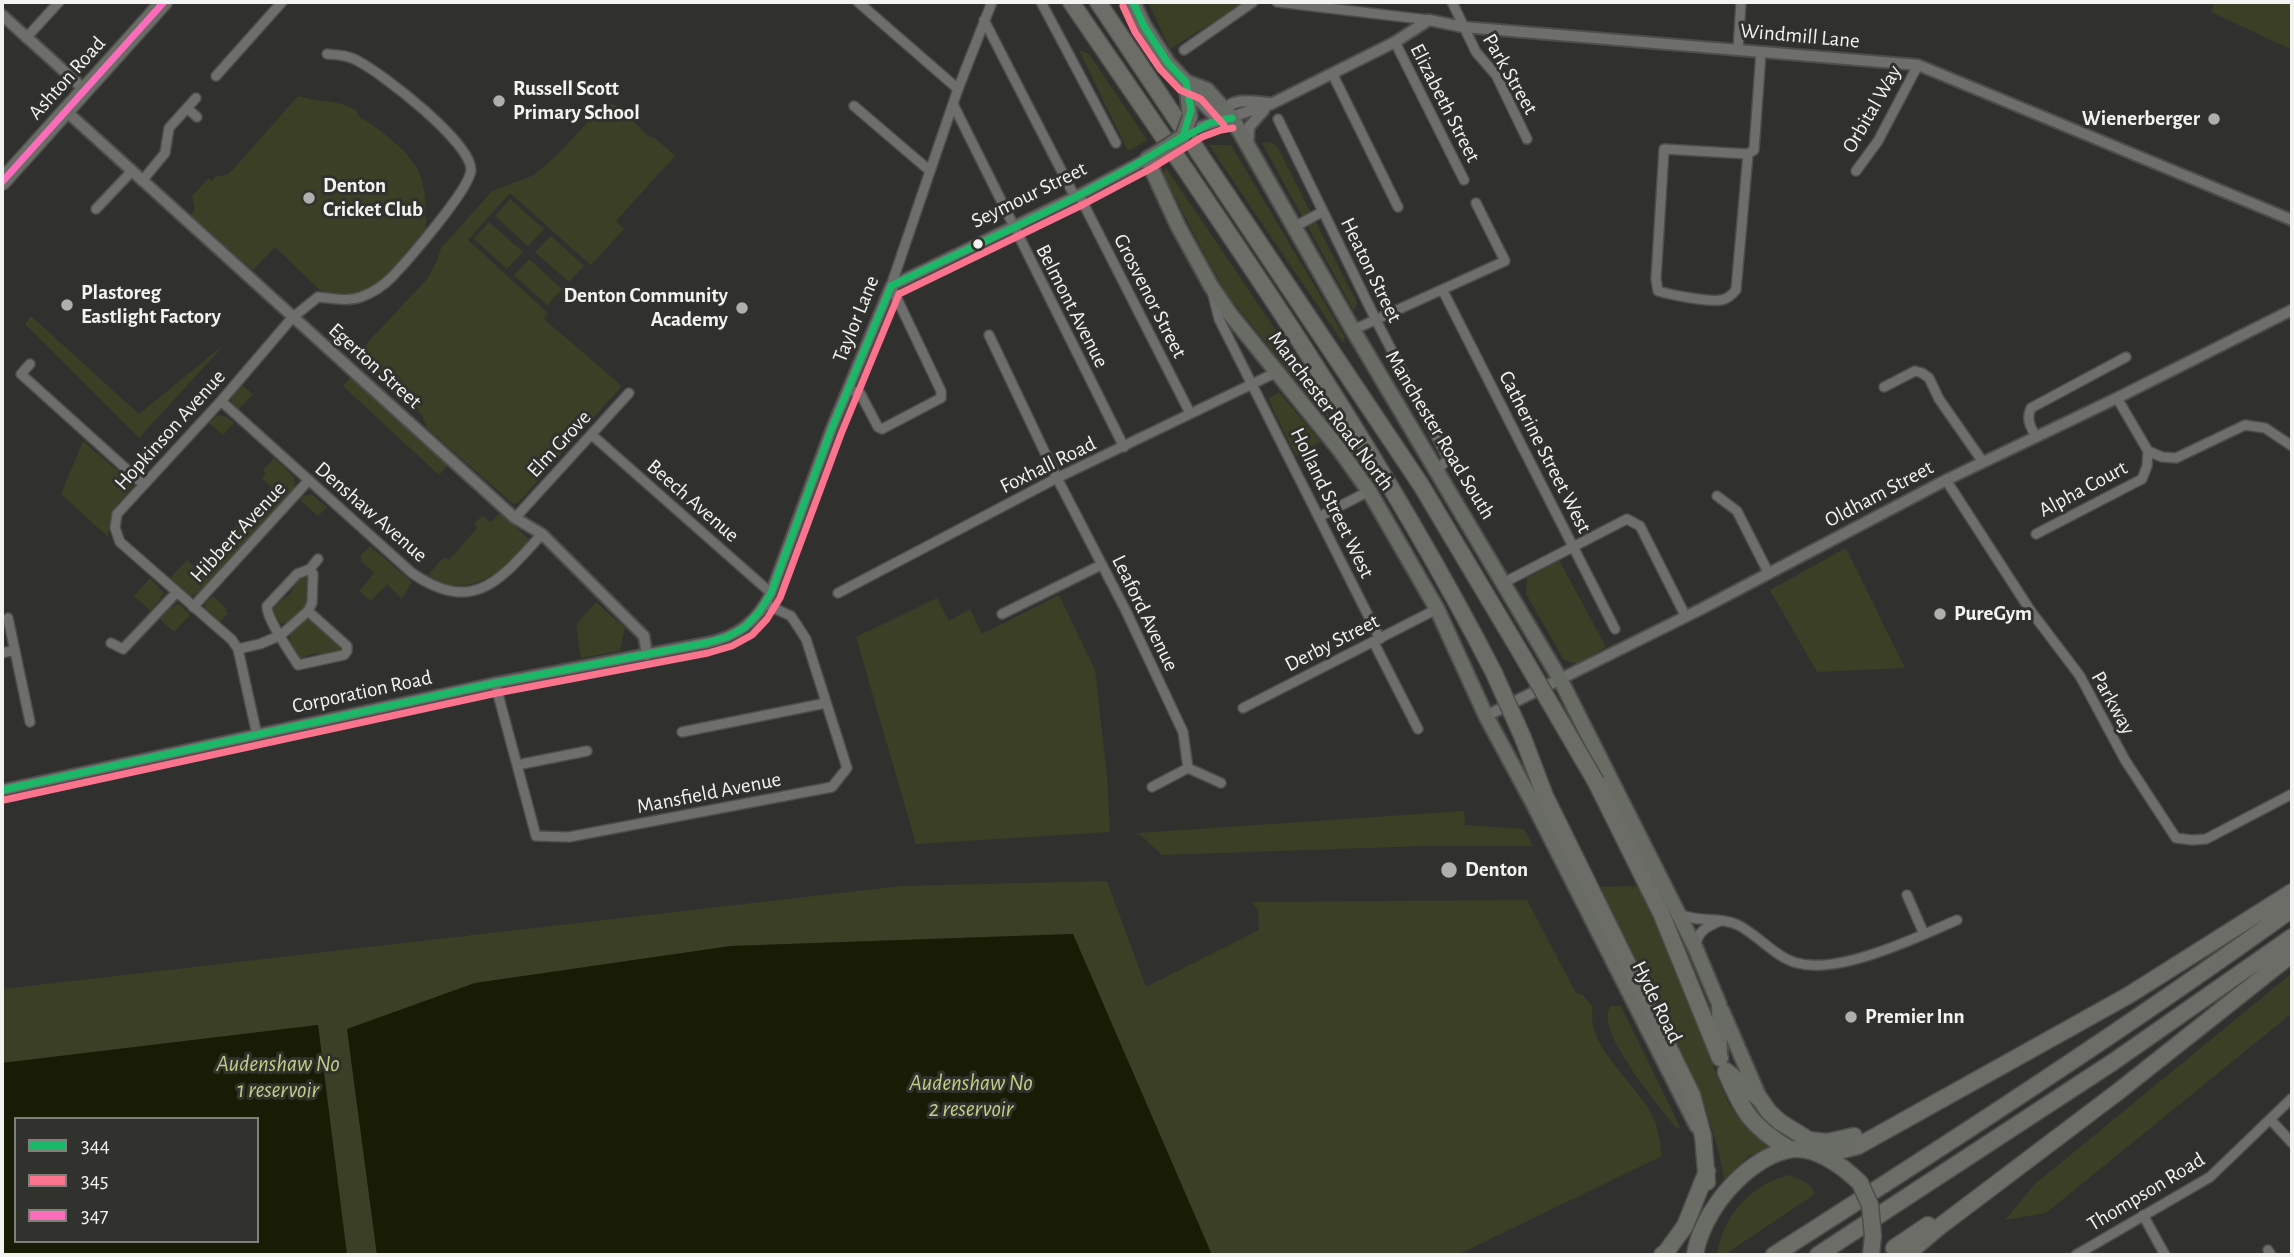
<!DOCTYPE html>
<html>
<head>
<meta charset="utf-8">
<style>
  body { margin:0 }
  #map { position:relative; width:2294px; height:1257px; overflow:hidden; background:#30302f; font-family:"Alegreya Sans",sans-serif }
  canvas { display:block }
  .frame { position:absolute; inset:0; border:4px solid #f3f3f1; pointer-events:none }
  .legend { position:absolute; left:14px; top:1117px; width:245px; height:126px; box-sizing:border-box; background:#31312e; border:2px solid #7f7f7c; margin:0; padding:9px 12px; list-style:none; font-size:21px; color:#f3f3f1 }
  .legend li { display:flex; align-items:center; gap:14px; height:35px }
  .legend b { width:35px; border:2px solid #7f7f7c }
</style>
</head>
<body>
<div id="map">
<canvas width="2294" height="1257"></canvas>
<div class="frame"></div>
<ul class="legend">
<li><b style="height:9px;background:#1ab867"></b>344</li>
<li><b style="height:9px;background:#fc738d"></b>345</li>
<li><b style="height:9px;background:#fb6dba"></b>347</li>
</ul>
</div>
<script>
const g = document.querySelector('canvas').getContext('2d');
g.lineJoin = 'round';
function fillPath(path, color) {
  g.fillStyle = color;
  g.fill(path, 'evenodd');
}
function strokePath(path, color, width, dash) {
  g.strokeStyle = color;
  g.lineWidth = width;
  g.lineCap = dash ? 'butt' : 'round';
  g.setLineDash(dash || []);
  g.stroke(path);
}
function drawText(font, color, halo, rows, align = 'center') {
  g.font = font + ' "Alegreya Sans",sans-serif';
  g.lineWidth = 6;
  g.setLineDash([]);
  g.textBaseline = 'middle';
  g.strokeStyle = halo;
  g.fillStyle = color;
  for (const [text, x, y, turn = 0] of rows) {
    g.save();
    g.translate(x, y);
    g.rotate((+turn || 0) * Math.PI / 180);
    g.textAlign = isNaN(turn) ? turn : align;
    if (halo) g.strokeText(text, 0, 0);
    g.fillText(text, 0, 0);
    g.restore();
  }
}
fillPath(new Path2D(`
  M 1148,2 L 1245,2 L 1170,49 Z
  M 2214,2 L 2292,2 L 2292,50 L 2211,12 Z
  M 1079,50 L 1089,54 L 1147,140 L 1128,151 Z
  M 298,96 C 321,104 335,97 358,112 L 357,115 C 376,126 408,150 418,170 C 426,187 426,210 426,229 L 383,279 L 362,293 L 355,296 L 325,295 L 275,247 L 253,270 L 191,215 L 195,209 L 192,196 L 209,178 L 212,181 L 215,177 L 229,174 Z
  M 612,104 L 619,107 L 647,135 L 656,139 L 675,156 L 616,221 L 624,229 L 591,265 L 510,193 L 468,240 L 548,313 L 544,319 L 622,386 L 518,503 L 513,504 L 427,428 L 422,415 L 356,355 L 427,279 L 437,261 L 441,248 L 492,191 L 534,175 L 558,154 L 600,109 Z
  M 1271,142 L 1277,146 L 1357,303 L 1354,311 L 1262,143 Z
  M 1209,145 L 1231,145 L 1345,337 L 1343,343 Z
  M 1166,168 L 1296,360 L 1351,452 L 1322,409 L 1294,378 L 1227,294 L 1208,261 L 1163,174 Z
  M 510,199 L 544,229 L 528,246 L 495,216 Z
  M 489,222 L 523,252 L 507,269 L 474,239 Z
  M 551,236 L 584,266 L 569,282 L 535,252 Z
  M 529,259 L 562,289 L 547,305 L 514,275 Z
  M 31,316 L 139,414 L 226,343 L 139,438 L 25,324 Z
  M 352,376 L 448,465 L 439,475 L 343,386 Z
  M 242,385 L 253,394 L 238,410 L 232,405 L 232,397 Z
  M 1279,392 L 1321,442 L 1296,456 L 1268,399 Z
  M 218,415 L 227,417 L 234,423 L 223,435 L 209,423 Z
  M 83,441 L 134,485 L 111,512 L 108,537 L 61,494 Z
  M 274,458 L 294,477 L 295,488 L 198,593 L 193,596 L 188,595 L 170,578 L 187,560 L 197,569 L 271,487 L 262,478 L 266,473 L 263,470 Z
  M 311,494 L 327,507 L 318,516 L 300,500 L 304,496 Z
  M 500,513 L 532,542 C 499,573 472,599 425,578 L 444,557 L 449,560 L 477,528 L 474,524 L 482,516 L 491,522 Z
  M 370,546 L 412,582 L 402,599 L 387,584 L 371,601 L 359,591 L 374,573 L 360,560 L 362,558 L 360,556 Z
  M 1846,548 L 1905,668 L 1817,672 L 1770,590 Z
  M 1559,560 L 1606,647 L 1577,664 L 1564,660 L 1526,594 L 1527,578 Z
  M 307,574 L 310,576 C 309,599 306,616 282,624 L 271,614 L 274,602 C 287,599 294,593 296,579 Z
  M 150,578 L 164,593 L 151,611 L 134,596 Z
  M 1059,595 L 1095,670 L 1107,776 L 1110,832 L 916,844 L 856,637 L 937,598 L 949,621 L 970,609 L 982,634 Z
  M 213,596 L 226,608 L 225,610 L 228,613 L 219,623 L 204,608 L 205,603 Z
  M 596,602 L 625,628 L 620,651 L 581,658 L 576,625 Z
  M 179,604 L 190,615 L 174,632 L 160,619 L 171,607 Z
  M 304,619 C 317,620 341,640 342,651 L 325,656 C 317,652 310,653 303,659 L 297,658 C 287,640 286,632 304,619 Z
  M 1464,811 L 1465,825 L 1524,829 L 1533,846 L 1426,846 L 1162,855 L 1138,833 Z
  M 1107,881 L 1146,987 L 1259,930 L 1258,910 L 1252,902 L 1527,900 L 1576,993 L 1583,995 L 1593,1007 C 1584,1046 1640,1086 1654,1119 C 1659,1130 1660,1145 1662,1156 L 1457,1255 L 1212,1255 L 1073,934 L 731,946 L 475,983 L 347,1029 L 377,1255 L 347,1255 L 318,1025 L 2,1063 L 2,989 L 901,886 Z
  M 1640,886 L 1728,1102 L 1742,1122 L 1773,1146 L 1749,1156 L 1724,1179 C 1717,1130 1696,1087 1675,1042 C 1650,990 1624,939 1598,887 Z
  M 2292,973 L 2292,1013 L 2046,1213 L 2005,1220 L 2035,1184 Z
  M 1611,1006 L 1621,1006 L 1680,1127 L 1677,1129 C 1662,1109 1591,1027 1611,1006 Z
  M 1790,1175 C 1800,1180 1812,1183 1815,1194 L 1724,1255 L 1717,1255 C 1722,1217 1752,1183 1790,1175 Z`), '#3b3f25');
fillPath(new Path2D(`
  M 1073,934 L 1212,1255 L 377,1255 L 347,1029 L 475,983 L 731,946 Z
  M 318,1025 L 347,1255 L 2,1255 L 2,1063 ZM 16,1119 L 257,1119 L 257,1241 L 16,1241 Z`), '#191c04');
const minor = new Path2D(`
  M 858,2 L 958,89
  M 1041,2 L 1116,143
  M 1277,2 L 1429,20
  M 1452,2 L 1476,52 L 1496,75 L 1527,139
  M 984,20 L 1075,197
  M 26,38 L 59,2
  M 1395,42 L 1464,180
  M 1184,50 L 1253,2
  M 1738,50 L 1741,2
  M 1332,73 L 1398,207
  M 216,76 L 282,2
  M 953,104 L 1124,447
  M 854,106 L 930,171
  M 187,108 L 197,117
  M 1278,119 L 1376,320 L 1448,459 L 1438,469
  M 1748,154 L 1736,290 C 1732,295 1727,299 1721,300 C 1708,302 1671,295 1658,291 L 1656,279 L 1664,149 L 1748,154 L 1754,150 L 1761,52
  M 1856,171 L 1878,141 L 1918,65
  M 142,181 L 165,153 L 169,128 L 196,98
  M 1079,195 L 1190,413
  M 96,209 L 132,171
  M 1294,227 L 1322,212
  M 1443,291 L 1615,629
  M 1213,295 L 1219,319 L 1380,639
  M 1353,330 L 1505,261 L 1476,203
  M 989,335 L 1057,478 L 1126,611 L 1183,732 L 1188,768
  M 30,364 L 21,374 L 143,484
  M 1884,387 L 1915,371 L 1922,373 L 1929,378 L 1939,399 L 1983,462
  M 849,390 L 860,393 L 878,427 L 882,429 L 941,398 L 941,391 L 891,286 L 958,89 L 992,2
  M 221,401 L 412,573 C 474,616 501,579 542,534
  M 592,435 L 771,593
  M 2036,437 C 2030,426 2026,419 2031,408 L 2126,357
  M 2148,451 L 2162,457 L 2176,458 L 2245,425 L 2265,428 L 2292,446
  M 1946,480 L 2030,610 L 2080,676 L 2125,760 L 2176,838 L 2192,840 L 2206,839 L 2292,794
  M 1717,496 L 1737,511 L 1769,574
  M 1319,517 L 1369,491
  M 515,518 L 629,393
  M 2036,534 L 2142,479 L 2147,466 L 2148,451 L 2117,398
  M 1503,583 L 1627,519 L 1640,526 L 1686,617
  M 838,593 L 1057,478 L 1277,372
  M 193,607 L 309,480
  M 308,611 L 347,646 L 347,651 L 344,655 L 298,665 C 290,652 266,618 267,606 L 297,574 L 310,569
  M 1002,614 L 1101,565
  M 8,618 L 30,722
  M 111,643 L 123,649 L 177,592
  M 1374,643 L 1418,729
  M 238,649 L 260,644 L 281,635 L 308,611 L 312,603 L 313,574 L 310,569 L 318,559
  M 2,653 L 15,650
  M 495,683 L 536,836 L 569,837 L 832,787 L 847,768 L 806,639 L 791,616 L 765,604
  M 1243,708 L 1437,609
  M 682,732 L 826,703
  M 257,735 L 238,649 L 232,640 L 120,542 L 115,528 L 117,514 L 221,401 L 292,318 L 318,297 C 332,298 347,302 361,297 C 372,293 383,286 392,277 C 408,260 470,189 471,170 C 471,142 383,74 358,61 C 348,55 338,55 327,54
  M 517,765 L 587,751
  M 1152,787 L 1188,768 L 1221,783
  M 1907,895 L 1924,934
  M 1680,914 C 1698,923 1719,916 1738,925 C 1758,935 1775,957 1797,963 C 1839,975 1918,937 1957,920
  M 1695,946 C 1699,930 1706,927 1720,921
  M 2270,1119 L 2292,1143
  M 2143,1215 L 2165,1255
  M 2268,1250 L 2271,1255
  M 2076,1255 L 2210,1177 L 2292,1098`);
const tertiary = new Path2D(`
  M 2,15 L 84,89
  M 1188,90 L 1218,120 C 1228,96 1246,101 1269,103
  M 66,111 L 515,518 L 542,534 L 644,636 L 647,655
  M 1197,128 L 1271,104 L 1395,42 L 1429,20 L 1463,27 L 1918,65 L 2292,220
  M 1248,144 L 1249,127 L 1264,110
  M 1486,716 L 1703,608 L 1946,480 L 2117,398 L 2292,310
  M 2,790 L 495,683 L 706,643 C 737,637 757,622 771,593 L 831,430 L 891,286 L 1079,195 L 1147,159`);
const primary = new Path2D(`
  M 1133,2 L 1144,26 L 1168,63 L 1186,82 L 1207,90 L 1232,118 L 1353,330 L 1560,679 L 1695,947 L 1719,1004 L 1720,1055
  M 1186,82 L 1190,117
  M 1157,153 L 1147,159 L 1178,226 L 1211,286 L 1230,314 L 1339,449 L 1369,491 L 1437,609 L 1486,716 L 1534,805 L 1697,1126
  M 1722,1011 L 1760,1099`);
const trunk = new Path2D(`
  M 2,182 L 164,2
  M 1726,1071 L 1760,1099 L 1769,1112 L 1780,1122 L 1809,1140 L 1827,1142 L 1854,1136
  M 1726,1072 C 1743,1112 1751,1126 1789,1149
  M 1703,1136 L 1707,1182
  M 1815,1151 L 1835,1152 L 1858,1146
  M 1666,1252 L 1685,1226 L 1707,1171
  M 1695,1255 C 1701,1213 1745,1159 1788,1150 C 1813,1144 1843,1166 1860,1183
  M 1871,1255 L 1873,1236`);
const motorway = new Path2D(`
  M 1071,2 C 1220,220 1373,437 1494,673
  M 1098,2 L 1421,485 L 1522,655
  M 1523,738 L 1545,796 L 1692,1095 L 1703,1136
  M 1596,782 L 1661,913 L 1720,1058
  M 1858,1146 L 2129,995 L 2292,892
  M 1894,1248 L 1928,1225
  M 1662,1255 L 1666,1252
  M 1774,1255 C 1949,1143 2124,1030 2292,909
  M 1818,1255 L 2113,1062 L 2292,937
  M 1906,1255 L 1939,1227 L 2119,1091 L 2292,954`);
strokePath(minor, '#4d4d4b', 12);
strokePath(tertiary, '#4d4d4b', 14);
strokePath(primary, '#4d4d4b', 18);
strokePath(trunk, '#4d4d4b', 19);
strokePath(motorway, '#4d4d4b', 19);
strokePath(minor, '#6e6e6d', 9);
strokePath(tertiary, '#6e6e6d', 10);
strokePath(primary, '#696b65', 14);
strokePath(trunk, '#6a6c66', 16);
strokePath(motorway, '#6c6d66', 16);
const primaryBridge = new Path2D(`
  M 1157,153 L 1183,136 L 1190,117`);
const trunkBridge = new Path2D(`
  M 1860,1183 L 1870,1205 L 1873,1236`);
const motorwayBridge = new Path2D(`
  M 1522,655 L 1596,782
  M 1494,673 L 1523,738`);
strokePath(primaryBridge, '#4d4d4b', 18, []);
strokePath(trunkBridge, '#4d4d4b', 19, []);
strokePath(motorwayBridge, '#4d4d4b', 19, []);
strokePath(primaryBridge, '#696b65', 14);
strokePath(trunkBridge, '#6a6c66', 16);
strokePath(motorwayBridge, '#6c6d66', 16);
strokePath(new Path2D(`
  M 1170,145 L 1210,123 L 1232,118
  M 891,286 C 989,238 1091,195 1183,136 L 1191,110 L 1186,82 L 1168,63 L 1144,26 L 1133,2
  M 2,790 L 495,683 L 706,643 L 727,637 L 745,627 L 759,612 L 771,593 L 831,430 L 891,286`), '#1ab867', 7);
strokePath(new Path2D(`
  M 1123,6 L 1135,32 L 1160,69 L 1180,90 L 1201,99 L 1224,125
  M 4,800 L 497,693 L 708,653 L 732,646 L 752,635 L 767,619 L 780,598 L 841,434 L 899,294 L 1084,204 L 1152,168 L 1202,137 L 1221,130 L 1233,128`), '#fc738d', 7);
strokePath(new Path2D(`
  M 2,182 L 164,2`), '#fb6dba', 7);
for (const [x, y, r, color] of [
  [499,101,7,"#afafad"],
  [2214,119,7,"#afafad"],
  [309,198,7,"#afafad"],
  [978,244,6,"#f3f3f1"],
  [67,305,7,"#afafad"],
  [742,308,7,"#afafad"],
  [1940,614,7,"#afafad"],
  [1449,870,9,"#afafad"],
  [1851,1017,7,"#afafad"]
]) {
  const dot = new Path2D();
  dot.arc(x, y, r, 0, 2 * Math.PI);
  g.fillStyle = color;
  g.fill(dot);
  strokePath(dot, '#31312e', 2.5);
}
drawText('21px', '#f3f3f1', '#31312e', [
  ["Windmill Lane",1800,36,5],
  ["Park Street",1510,74,60],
  ["Ashton Road",67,78,-48],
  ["Elizabeth Street",1445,103,63],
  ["Orbital Way",1872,109,-60],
  ["Seymour Street",1029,195,-26],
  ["Heaton Street",1371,270,64],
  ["Grosvenor Street",1150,296,63],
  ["Belmont Avenue",1072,306,63],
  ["Taylor Lane",856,319,-68],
  ["Egerton Street",375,366,42],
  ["Manchester Road North",1331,411,53],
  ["Hopkinson Avenue",170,430,-48],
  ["Manchester Road South",1440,435,59],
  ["Elm Grove",559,444,-47],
  ["Catherine Street West",1545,452,63],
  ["Foxhall Road",1048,465,-26],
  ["Alpha Court",2083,489,-28],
  ["Oldham Street",1879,494,-28],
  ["Beech Avenue",693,501,41],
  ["Holland Street West",1332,503,64],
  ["Denshaw Avenue",371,512,41],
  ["Hibbert Avenue",238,532,-47],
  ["Leaford Avenue",1145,613,64],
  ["Derby Street",1332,643,-27],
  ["Corporation Road",362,692,-12],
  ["Parkway",2113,703,61],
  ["Mansfield Avenue",709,793,-11],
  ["Hyde Road",1657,1002,64],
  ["Thompson Road",2146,1192,-31]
]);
drawText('bold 21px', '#f3f3f1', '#31312e', [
  ["Russell Scott",513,89],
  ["Primary School",513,113],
  ["Wienerberger",2200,119,"right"],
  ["Denton",323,186],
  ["Cricket Club",323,210],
  ["Plastoreg",81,293],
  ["Eastlight Factory",81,317],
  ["Denton Community",728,296,"right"],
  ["Academy",728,320,"right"],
  ["PureGym",1954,614],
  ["Denton",1465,870],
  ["Premier Inn",1865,1017]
], 'left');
drawText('italic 23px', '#c2cd85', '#31312e', [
  ["Audenshaw No",278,1064],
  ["1 reservoir",278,1090],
  ["Audenshaw No",971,1083],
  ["2 reservoir",971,1109]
]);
</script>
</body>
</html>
